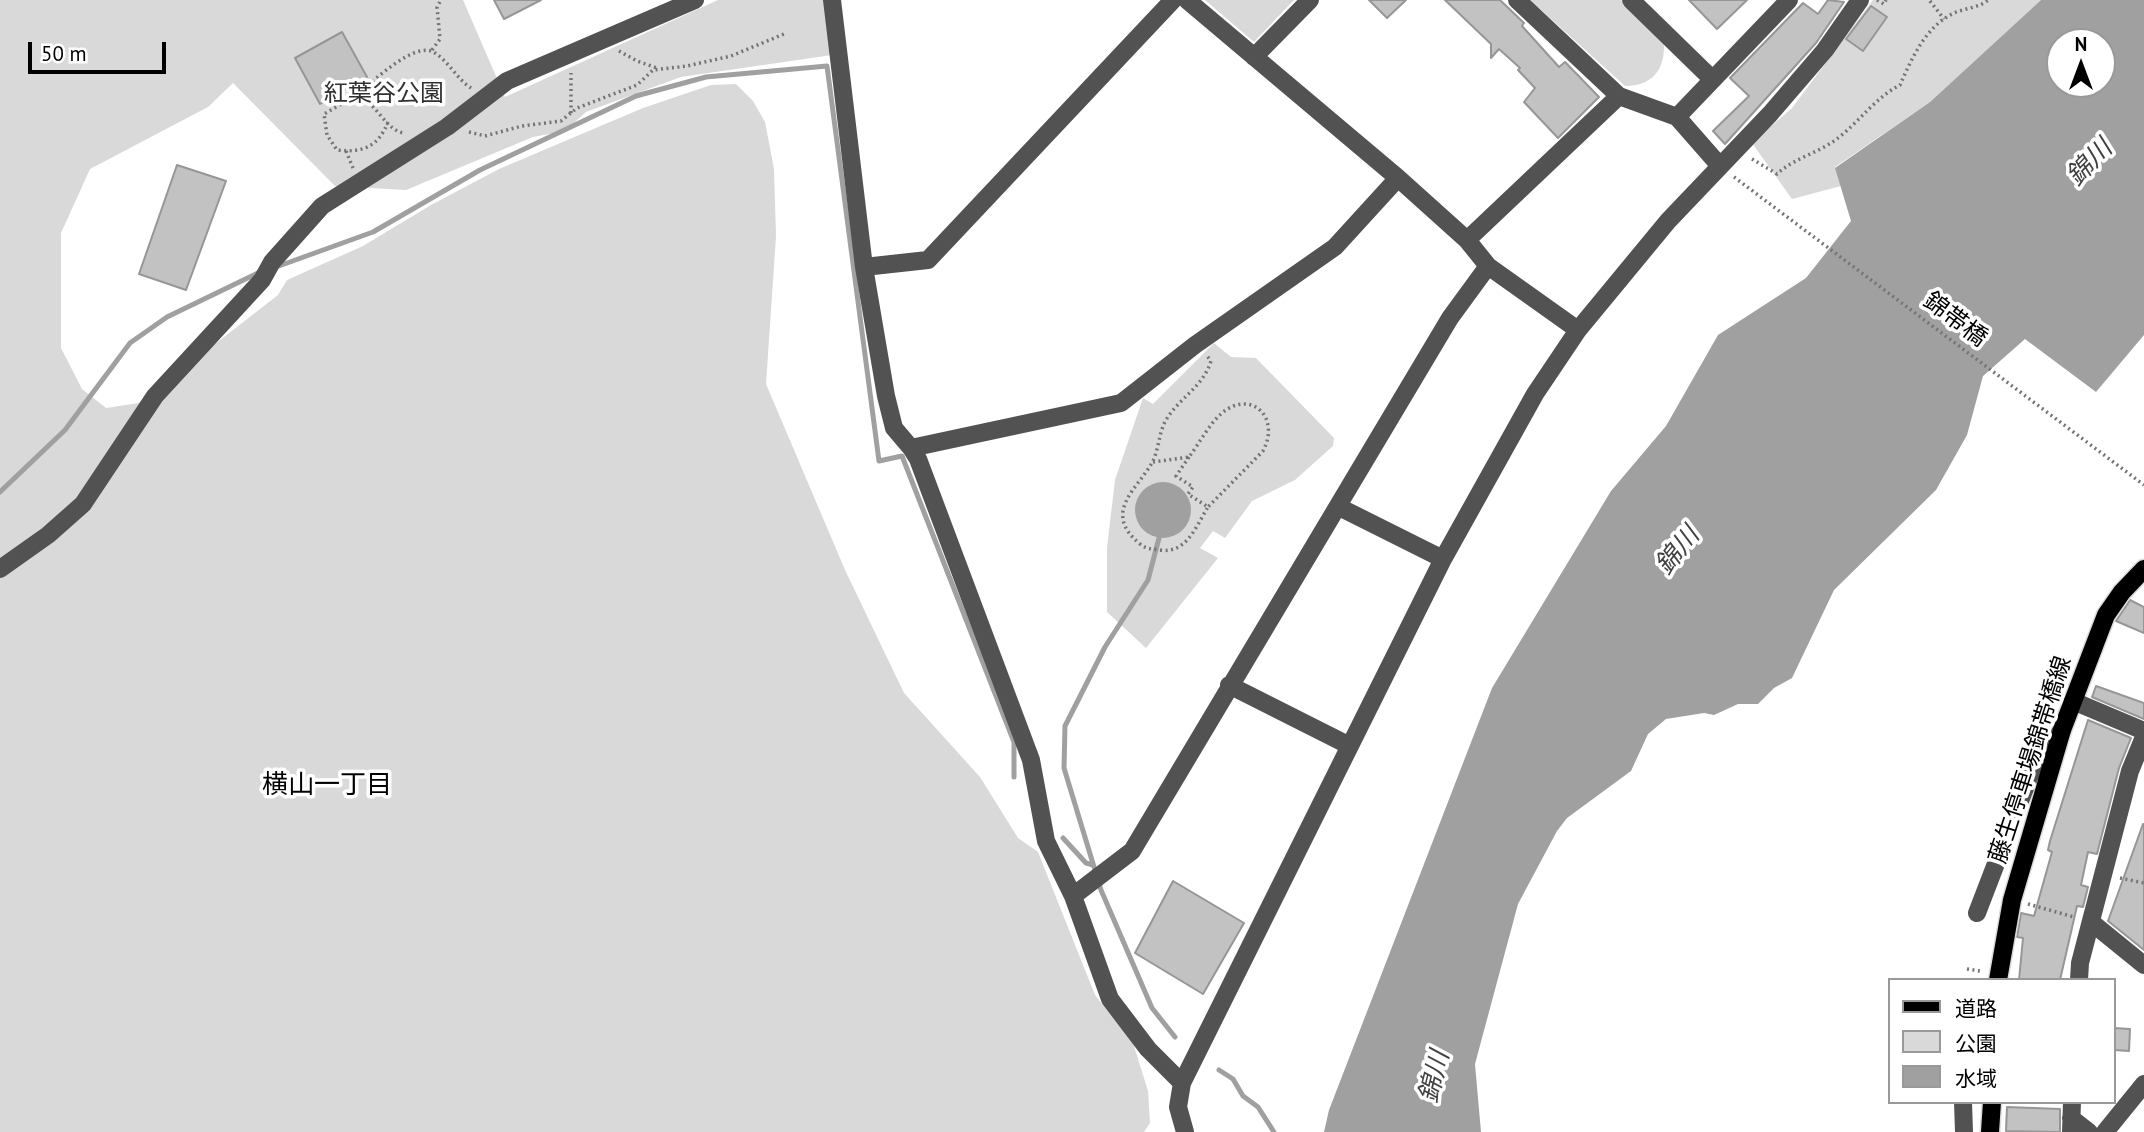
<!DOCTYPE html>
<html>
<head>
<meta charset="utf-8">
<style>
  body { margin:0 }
  #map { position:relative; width:2144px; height:1132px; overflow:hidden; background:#fff; font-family:"PT Sans","Noto Sans JP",sans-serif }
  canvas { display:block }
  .legend { position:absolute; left:1888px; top:978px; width:228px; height:126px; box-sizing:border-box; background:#fff; border:2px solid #999; margin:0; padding:9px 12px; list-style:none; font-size:21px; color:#000 }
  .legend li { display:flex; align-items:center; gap:14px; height:35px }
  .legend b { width:35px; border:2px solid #999 }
  .north { position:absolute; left:2046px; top:28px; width:70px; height:70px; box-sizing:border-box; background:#fff; border:2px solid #999; border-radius:50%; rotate:0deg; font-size:19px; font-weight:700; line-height:28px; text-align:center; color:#000 }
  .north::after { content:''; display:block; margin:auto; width:24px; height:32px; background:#000; clip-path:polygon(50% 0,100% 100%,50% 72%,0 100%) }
  .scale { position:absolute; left:28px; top:42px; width:138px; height:32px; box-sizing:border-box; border:4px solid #000; border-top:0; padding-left:9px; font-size:21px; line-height:24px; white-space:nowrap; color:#000; -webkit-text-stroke:5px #fff; paint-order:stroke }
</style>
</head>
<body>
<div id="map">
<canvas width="2144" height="1132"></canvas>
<ul class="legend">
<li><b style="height:9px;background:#000"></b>道路</li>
<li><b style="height:19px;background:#d9d9d9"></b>公園</li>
<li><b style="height:19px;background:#a0a0a0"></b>水域</li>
</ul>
<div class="north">N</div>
<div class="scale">50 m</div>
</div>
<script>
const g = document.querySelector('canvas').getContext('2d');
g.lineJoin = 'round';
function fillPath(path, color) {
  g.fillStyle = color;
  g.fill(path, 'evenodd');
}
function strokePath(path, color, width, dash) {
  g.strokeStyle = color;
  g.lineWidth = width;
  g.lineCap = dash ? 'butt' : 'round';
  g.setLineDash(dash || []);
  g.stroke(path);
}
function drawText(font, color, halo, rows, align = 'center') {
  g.font = font + ' "PT Sans","Noto Sans JP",sans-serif';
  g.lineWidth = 7;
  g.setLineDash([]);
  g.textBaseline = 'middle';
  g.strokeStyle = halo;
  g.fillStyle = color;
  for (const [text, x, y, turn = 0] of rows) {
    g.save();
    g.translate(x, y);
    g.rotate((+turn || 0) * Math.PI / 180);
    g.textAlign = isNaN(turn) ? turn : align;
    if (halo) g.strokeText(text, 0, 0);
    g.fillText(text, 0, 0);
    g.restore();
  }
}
fillPath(new Path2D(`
  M 0,0 L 463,0 L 505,97 L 718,0 L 824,0 L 832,55 L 681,77 L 586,112 L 565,131 L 533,137 L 406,190 L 335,186 L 233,83 L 208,107 L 90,169 L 61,233 L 61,348 L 82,389 L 106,408 L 139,403 L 278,295 L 287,280 L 363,246 L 431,205 L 499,169 L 643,108 L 711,85 L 736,84 L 753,101 L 765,122 L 774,169 L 776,236 L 766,384 L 845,570 L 904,693 L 980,777 L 1018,838 L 1038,852 L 1095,995 L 1133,1043 L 1148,1091 L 1150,1123 L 1144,1132 L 0,1132 Z
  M 1205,0 L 1294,0 L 1254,42 Z
  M 1530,0 L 1621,0 L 1664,44 C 1665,71 1651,86 1625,86 Z
  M 1873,0 L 2041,0 L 1930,102 L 1835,167 L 1841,186 L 1792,199 L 1752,143 L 1792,108 Z
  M 1214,343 L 1231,357 L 1256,358 L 1334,438 L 1333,446 L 1295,480 L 1252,501 L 1225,538 L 1213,531 L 1200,548 L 1218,558 L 1146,648 L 1107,612 L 1107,548 L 1115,480 L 1143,398 L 1153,404 Z`), '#d9d9d9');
fillPath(new Path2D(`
  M 2041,0 L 2144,0 L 2144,335 L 2096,392 L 2025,339 L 1983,376 L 1967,435 L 1936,490 L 1834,590 L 1792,678 L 1774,688 L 1758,704 L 1738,704 L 1714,715 L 1704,713 L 1666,719 L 1648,734 L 1631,771 L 1567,818 L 1557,831 L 1518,904 L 1475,1064 L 1481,1132 L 1324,1132 L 1329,1110 L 1492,688 L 1611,491 L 1666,426 L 1718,335 L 1806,278 L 1851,221 L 1835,168 L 1930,102 ZM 2060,42 L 2102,42 L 2102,84 L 2060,84 Z
  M1135 510a28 28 0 1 1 56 0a28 28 0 1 1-56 0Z`), '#a0a0a0');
strokePath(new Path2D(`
  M 276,267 L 373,232 L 480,170 L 636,96 L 706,77 L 827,66 L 879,461 L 902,456 L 1014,742 L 1014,777
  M 0,492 L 65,430 L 130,343 L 167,317 L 260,272
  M 1159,538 L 1148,580 L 1105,647 L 1065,726 L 1064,768 L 1101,890 L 1152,1008 L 1175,1037
  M 1063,838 L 1086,863 L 1093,865
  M 1219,1070 L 1233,1079 L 1243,1096 L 1258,1107 L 1274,1132`), '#a0a0a0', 5);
const building = new Path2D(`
  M 494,0 L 541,0 L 504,19 Z
  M 1369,0 L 1406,0 L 1387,18 Z
  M 1445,0 L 1500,0 L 1524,23 L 1522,26 L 1559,67 L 1565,62 L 1599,97 L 1558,138 L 1524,102 L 1535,88 L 1518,70 L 1520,68 L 1499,49 L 1491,58 L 1491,44 Z
  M 1689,0 L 1747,0 L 1717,29 Z
  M 1828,0 L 1844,2 L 1816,43 L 1725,144 L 1713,131 L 1749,96 L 1730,78 L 1803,3 L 1818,14 Z
  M 1871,6 L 1887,17 L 1863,51 L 1846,39 Z
  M 342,32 L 367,77 L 320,104 L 295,58 Z
  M 177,165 L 226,181 L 186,290 L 139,274 Z
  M 2130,600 L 2144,607 L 2144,633 L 2116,621 Z
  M 2096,686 L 2144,703 L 2144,719 L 2092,697 Z
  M 2088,720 L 2131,738 L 2119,768 L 2097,854 L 2088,852 L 2081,885 L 2088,887 L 2083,907 L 2077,906 L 2060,980 L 2019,980 L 2023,938 L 2017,937 L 2021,913 L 2034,916 L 2052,852 L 2048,850 L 2050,841 Z
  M 2143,824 L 2144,824 L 2144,950 L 2108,921 Z
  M 1173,881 L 1244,923 L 1203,994 L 1135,953 Z
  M 2114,1028 L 2130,1029 L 2129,1051 L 2114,1050 Z
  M 2007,1107 L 2060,1109 L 2060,1132 L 2006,1131 Z`);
fillPath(building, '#c2c2c2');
strokePath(building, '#969696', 2);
const major = new Path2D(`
  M 1998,980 L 2012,900 L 2062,730 L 2106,615 L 2122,592 L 2144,569
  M 1990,1132 L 1992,1102`);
strokePath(major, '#dbdbdb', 21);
strokePath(new Path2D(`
  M 1877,0 L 1884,4 L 1886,0
  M 1930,1 L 1944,19
  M 432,50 L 440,39 L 437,7 L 441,0
  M 619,51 L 637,61 L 657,68
  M 356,96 C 371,83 416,39 435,53 C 449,62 457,79 471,88
  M 571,113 L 571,73
  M 388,122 C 378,147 363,153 337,150 L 327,135 L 324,114 L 355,96 C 377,101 383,128 403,133
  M 469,132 L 485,136 L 522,126 L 561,121 L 577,108 L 637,85 L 653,70 L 687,66 L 731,56 L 784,34
  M 346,151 L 353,168
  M 1752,159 L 1777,174 C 1794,158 1819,153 1838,138 C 1860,121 1875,98 1900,85 C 1912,58 1925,28 1952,14 C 1964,8 1979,8 1988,0
  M 1734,177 L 2144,485
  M 1189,457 L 1176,476 L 1193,487 L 1188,494 L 1208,507 C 1196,526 1187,554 1160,550 C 1152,549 1146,549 1140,544 C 1101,512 1138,489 1153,461 C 1159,448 1159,432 1166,420 C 1180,397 1203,387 1211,361 L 1207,356
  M 1153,462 L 1189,457 C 1199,444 1209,424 1222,413 C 1251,389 1281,417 1263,451 L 1208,507
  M 2120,878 L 2144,883
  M 2028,904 L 2074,917
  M 1967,969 L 1980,971 L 1981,969`), '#747474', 3.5, [2, 3.5]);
strokePath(new Path2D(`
  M 832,0 L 864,267 L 886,396 L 894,428 L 911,448 L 1121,403 L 1195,345 L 1335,247 L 1398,178
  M 1187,0 L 1398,178 L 1467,240 L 1488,266 L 1578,330
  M 1517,0 L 1619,96 L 1677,117 L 1720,166
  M 1631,0 L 1712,79
  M 1254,57 L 1310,0
  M 1677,117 L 1789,0
  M 1467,240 L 1619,96
  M 864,267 L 928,260 L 1173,0
  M 911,448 L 918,459 L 1031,760 L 1046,841 L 1073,896 L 1110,999 L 1148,1049 L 1182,1083
  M 1339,507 L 1443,559
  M 0,569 L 48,535 L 83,504 L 155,396 L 262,280 L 272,262 L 322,206 L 447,127 L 507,81 L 695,0
  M 1229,685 L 1350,746
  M 2073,701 L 2144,731
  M 1073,896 L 1132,851 L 1450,318 L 1488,266
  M 1977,913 L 2030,775 L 2062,730
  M 2091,922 L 2144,965
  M 2079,980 L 2080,963 L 2130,771 L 2144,737
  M 1963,1102 L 1964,1132
  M 2071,1118 L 2089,1132
  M 1185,1132 L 1178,1107 L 1182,1083 L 1443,559 L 1535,394 L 1578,330 L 1668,221 L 1770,114 L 1825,50 L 1860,0
  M 2071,1132 L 2072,1102
  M 2105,1132 L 2144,1084`), '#525252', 18);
strokePath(major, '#000', 18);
drawText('24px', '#303030', '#fff', [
  ["紅葉谷公園",384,94]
]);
drawText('24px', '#000', '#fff', [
  ["錦帯橋",1955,320,37],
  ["藤生停車場錦帯橋線",2031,760,-72]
]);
drawText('italic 26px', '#414141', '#fff', [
  ["錦川",2090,163,-46],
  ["錦川",1678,551,-51],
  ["錦川",1435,1077,-76]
]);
drawText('26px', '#000', '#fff', [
  ["横山一丁目",327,786]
]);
</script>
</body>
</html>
